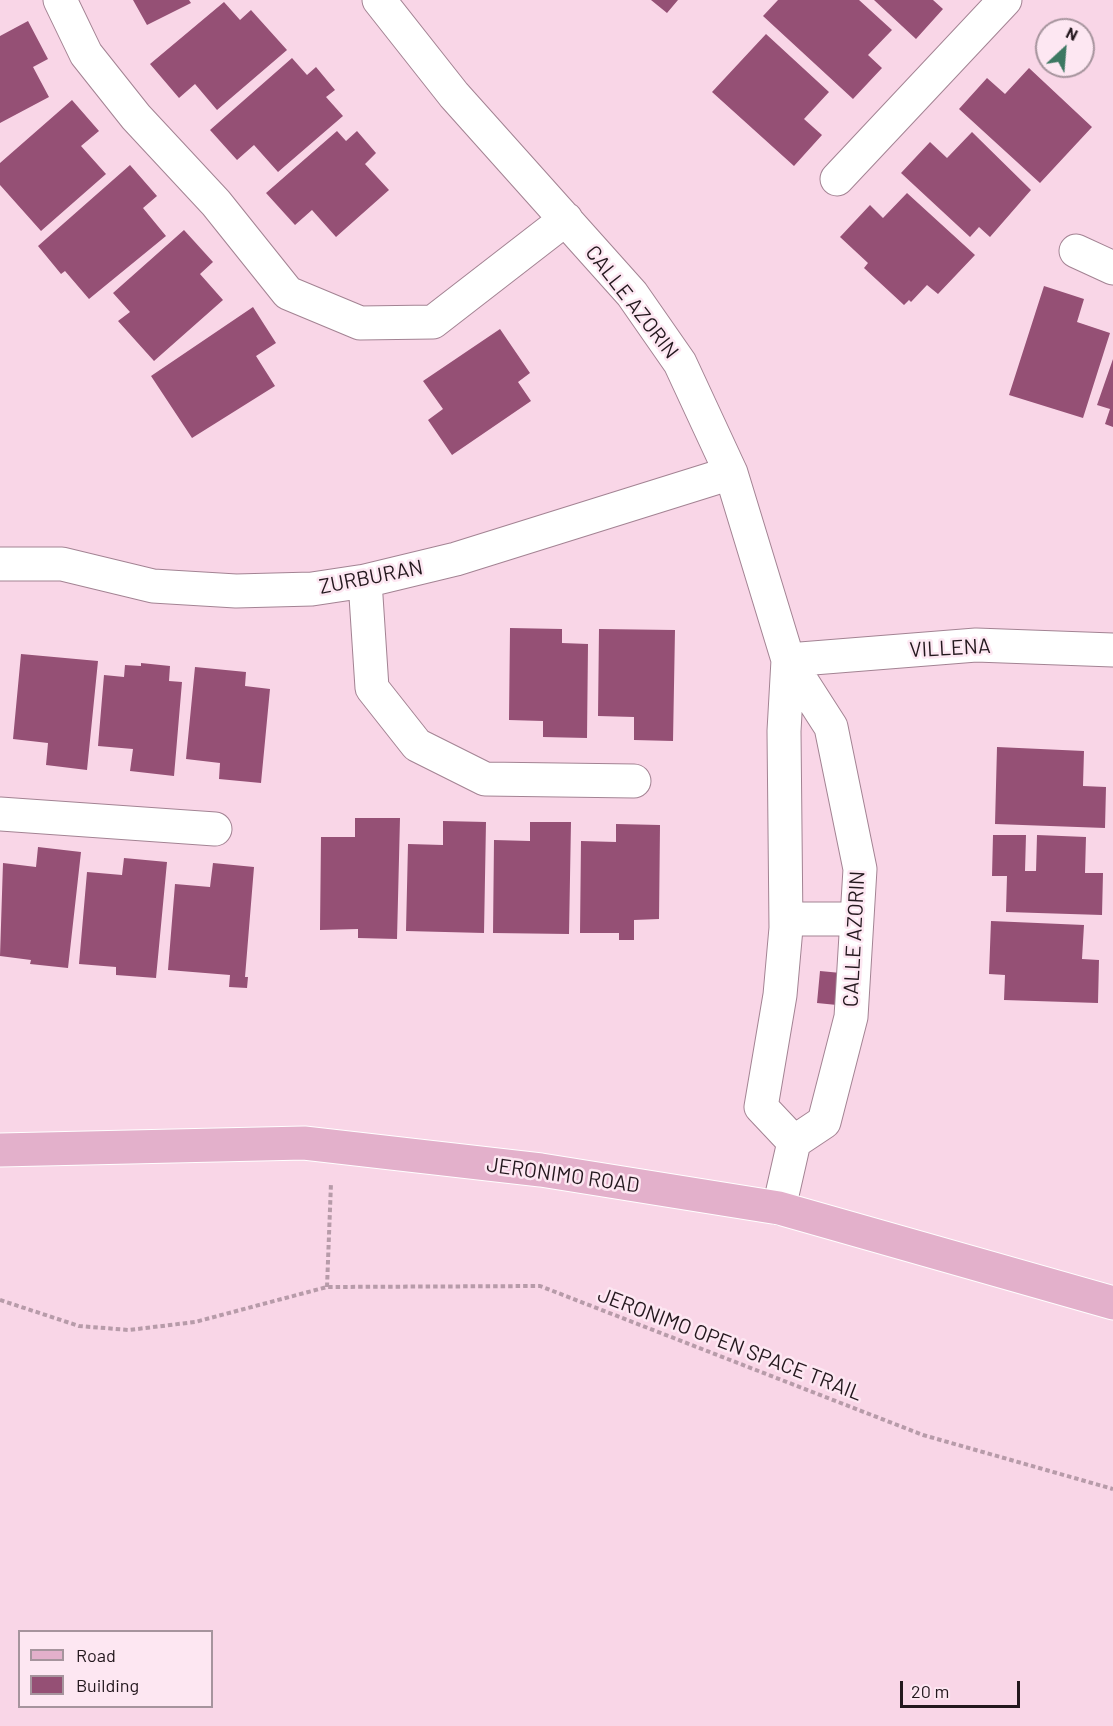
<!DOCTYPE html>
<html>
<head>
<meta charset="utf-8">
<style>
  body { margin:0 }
  #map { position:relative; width:1113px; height:1726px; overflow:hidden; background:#f9d6e7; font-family:Barlow,sans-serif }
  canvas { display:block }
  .legend { position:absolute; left:18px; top:1630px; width:195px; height:78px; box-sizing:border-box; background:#fde7f2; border:2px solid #a6949d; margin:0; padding:8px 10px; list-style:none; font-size:18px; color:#23171d }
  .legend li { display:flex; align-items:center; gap:12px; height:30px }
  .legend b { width:30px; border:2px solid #a6949d }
  .north { position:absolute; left:1035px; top:18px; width:60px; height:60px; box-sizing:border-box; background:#fde7f2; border:2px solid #a6949d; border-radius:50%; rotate:26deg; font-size:16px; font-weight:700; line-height:24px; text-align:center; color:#23171d }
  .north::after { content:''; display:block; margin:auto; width:21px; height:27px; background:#3d7862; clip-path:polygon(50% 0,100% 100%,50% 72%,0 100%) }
  .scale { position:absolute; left:900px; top:1681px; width:120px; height:27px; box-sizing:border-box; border:3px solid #23171d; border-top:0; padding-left:8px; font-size:18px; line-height:21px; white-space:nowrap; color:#23171d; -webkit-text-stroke:4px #fde7f2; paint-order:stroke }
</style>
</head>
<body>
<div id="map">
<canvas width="1113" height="1726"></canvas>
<ul class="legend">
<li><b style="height:8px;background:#e3b0cb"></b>Road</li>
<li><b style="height:16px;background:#955075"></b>Building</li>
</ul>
<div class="north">N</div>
<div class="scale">20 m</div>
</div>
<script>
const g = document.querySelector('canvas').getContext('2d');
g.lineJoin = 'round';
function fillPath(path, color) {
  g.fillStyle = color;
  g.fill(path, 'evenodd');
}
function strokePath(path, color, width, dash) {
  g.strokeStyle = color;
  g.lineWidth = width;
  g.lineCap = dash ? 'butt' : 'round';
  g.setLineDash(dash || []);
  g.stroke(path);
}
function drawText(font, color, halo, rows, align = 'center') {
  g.font = font + ' Barlow,sans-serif';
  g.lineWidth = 5;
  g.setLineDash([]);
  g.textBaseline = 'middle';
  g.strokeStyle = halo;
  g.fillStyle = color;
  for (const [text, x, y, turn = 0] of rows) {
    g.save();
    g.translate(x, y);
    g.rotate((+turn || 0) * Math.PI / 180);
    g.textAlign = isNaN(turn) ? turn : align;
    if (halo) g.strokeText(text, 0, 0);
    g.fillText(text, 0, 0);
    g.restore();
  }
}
fillPath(new Path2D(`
  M 133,0 L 189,0 L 191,3 L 147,25 Z
  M 651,0 L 678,0 L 667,13 Z
  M 778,0 L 859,0 L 892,30 L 868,55 L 882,68 L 853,99 L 763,16 Z
  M 874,0 L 933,0 L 943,9 L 916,39 Z
  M 224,2 L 240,20 L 251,10 L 287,50 L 217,110 L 195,84 L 179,98 L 150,64 Z
  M 28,21 L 48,59 L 33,67 L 49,97 L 0,123 L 0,36 Z
  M 766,34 L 829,92 L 804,119 L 822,135 L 794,166 L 712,92 Z
  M 292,58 L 307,75 L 316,67 L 335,90 L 326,97 L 343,116 L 278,172 L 254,145 L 237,160 L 210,130 Z
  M 1029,68 L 1092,127 L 1040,183 L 959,109 L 987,78 L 1005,94 Z
  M 72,100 L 99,131 L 81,146 L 106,174 L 41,231 L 0,185 L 0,163 Z
  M 337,131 L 346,141 L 357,131 L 376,153 L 365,164 L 389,190 L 336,237 L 312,210 L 295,225 L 266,193 Z
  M 972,132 L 1031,190 L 990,237 L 979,227 L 970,237 L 901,173 L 930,142 L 947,158 Z
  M 130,165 L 157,196 L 143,208 L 166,236 L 89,299 L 65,271 L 61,274 L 38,246 Z
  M 907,193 L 975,255 L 938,294 L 927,285 L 911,302 L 909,300 L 904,305 L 864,268 L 868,263 L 840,237 L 870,205 L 883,218 Z
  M 184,230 L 213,262 L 200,274 L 223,300 L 154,361 L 118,321 L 130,312 L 113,293 Z
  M 1044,286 L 1084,299 L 1077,322 L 1110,333 L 1083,418 L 1009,395 Z
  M 253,307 L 276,343 L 256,356 L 275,386 L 192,438 L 151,376 Z
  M 500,329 L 530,373 L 518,382 L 531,401 L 452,455 L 428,420 L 443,409 L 423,381 Z
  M 1113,359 L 1113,427 L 1105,424 L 1110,409 L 1097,405 Z
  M 510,628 L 562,629 L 562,643 L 588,644 L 587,738 L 543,737 L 543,721 L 509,720 Z
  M 599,629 L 675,630 L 673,741 L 634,740 L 634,717 L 598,716 Z
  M 21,654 L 98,661 L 87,770 L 46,765 L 48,743 L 13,739 Z
  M 141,663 L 170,666 L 169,681 L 182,682 L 174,776 L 130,771 L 133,749 L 98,746 L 104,675 L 124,677 L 125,665 L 141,666 Z
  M 195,667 L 246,672 L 245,686 L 270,689 L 261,783 L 219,779 L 220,763 L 186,759 Z
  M 997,747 L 1084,751 L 1083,786 L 1106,787 L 1105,828 L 995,824 Z
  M 355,818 L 400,818 L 397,939 L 358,938 L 358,929 L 320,930 L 321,837 L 355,837 Z
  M 443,821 L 486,822 L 484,933 L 406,931 L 408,844 L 443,845 Z
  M 530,822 L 571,822 L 569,934 L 493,933 L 494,840 L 530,841 Z
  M 616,824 L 660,825 L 659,919 L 634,920 L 634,940 L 619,940 L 619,933 L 580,933 L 581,841 L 616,842 Z
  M 993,835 L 1026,835 L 1025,871 L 1036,871 L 1037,835 L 1086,837 L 1085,873 L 1103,873 L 1102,915 L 1006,912 L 1007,876 L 992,876 Z
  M 38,847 L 81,852 L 68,968 L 30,964 L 31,960 L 0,956 L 3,863 L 36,867 Z
  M 124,858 L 167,862 L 156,978 L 116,975 L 116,967 L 79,964 L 87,872 L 122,875 Z
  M 213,863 L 254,867 L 245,977 L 248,977 L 247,988 L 229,987 L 230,975 L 168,970 L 175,884 L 210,887 Z
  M 991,921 L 1084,925 L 1082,959 L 1099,960 L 1098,1003 L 1004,1000 L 1005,975 L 989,974 Z
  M 820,971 L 841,973 L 837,1005 L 817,1003 Z`), '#955075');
const minor = new Path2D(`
  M 60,0 L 86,54 L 136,117 L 216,203 L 288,293 L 360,323 L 433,322 L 566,219
  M 379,0 L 454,95 L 632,294 L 680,363 L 731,473 L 788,660 L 831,727 L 860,869 L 851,1017 L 824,1122 L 794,1142 L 779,1208
  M 837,179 L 1005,0
  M 1076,251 L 1113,268
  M 0,564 L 62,564 L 153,586 L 236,591 L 312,589 L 365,581 L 456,559 L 731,473
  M 365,581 L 372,688 L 417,745 L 485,779 L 634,781
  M 788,660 L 784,731 L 786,928 L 780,995 L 761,1107 L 794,1142
  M 788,660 L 976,645 L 1113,650
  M 0,814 L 215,829
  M 786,919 L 857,919`);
const major = new Path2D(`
  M 0,1150 L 304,1143 L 541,1170 L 779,1208 L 1113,1303`);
strokePath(minor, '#a38393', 35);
strokePath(major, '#fff', 35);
strokePath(new Path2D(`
  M 327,1287 L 331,1183
  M 0,1300 L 79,1326 L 129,1330 L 195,1322 L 327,1287 L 540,1286 L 923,1435 L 1113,1489`), '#b79ba9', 4, [4.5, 3]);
strokePath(minor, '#fff', 33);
strokePath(major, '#e3b0cb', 33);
drawText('21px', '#23171d', '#fde7f2', [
  ["CALLE AZORIN",632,302,52],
  ["ZURBURAN",371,577,-11],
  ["VILLENA",950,648,-3],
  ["CALLE AZORIN",854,939,-87],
  ["JERONIMO ROAD",563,1175,8],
  ["JERONIMO OPEN SPACE TRAIL",730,1344,21]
]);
</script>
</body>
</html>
